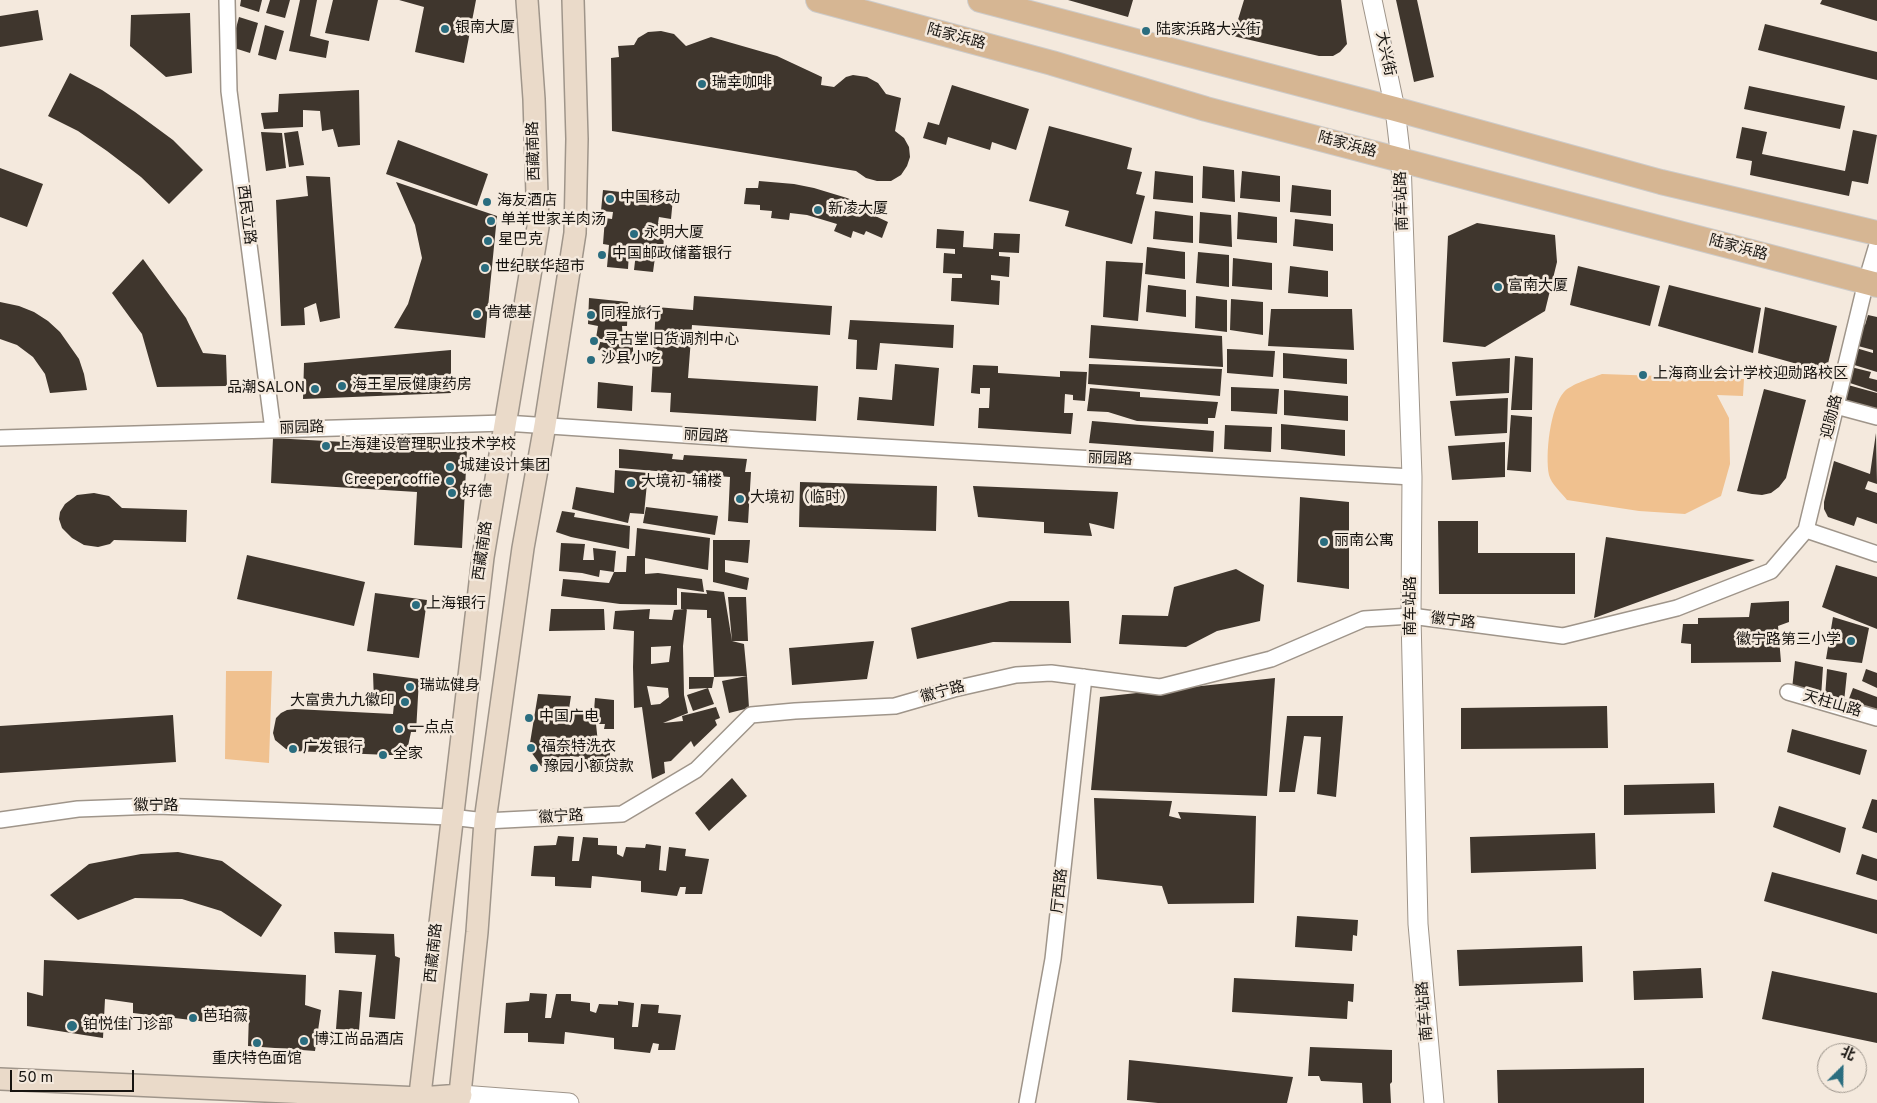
<!DOCTYPE html>
<html>
<head>
<meta charset="utf-8">
<style>
  body { margin:0 }
  #map { position:relative; width:1877px; height:1103px; overflow:hidden; background:#f4e9dd; font-family:Overpass,"Noto Sans SC",sans-serif }
  canvas { display:block }
  .north { position:absolute; left:1817px; top:1043px; width:50px; height:50px; box-sizing:border-box; background:#f4e9dd; border:1px solid #9c948b; border-radius:50%; rotate:23deg; font-size:14px; font-weight:700; line-height:20px; text-align:center; color:#171410 }
  .north::after { content:''; display:block; margin:auto; width:18px; height:22px; background:#2a6d7f; clip-path:polygon(50% 0,100% 100%,50% 72%,0 100%) }
  .scale { position:absolute; left:10px; top:1070px; width:124px; height:22px; box-sizing:border-box; border:2px solid #171410; border-top:0; padding-left:6px; font-size:15px; line-height:18px; white-space:nowrap; color:#171410; -webkit-text-stroke:4px #f4e9dd; paint-order:stroke }
</style>
</head>
<body>
<div id="map">
<canvas width="1877" height="1103"></canvas>
<div class="north">北</div>
<div class="scale">50 m</div>
</div>
<script>
const g = document.querySelector('canvas').getContext('2d');
g.lineJoin = 'round';
function fillPath(path, color) {
  g.fillStyle = color;
  g.fill(path, 'evenodd');
}
function strokePath(path, color, width, dash) {
  g.strokeStyle = color;
  g.lineWidth = width;
  g.lineCap = dash ? 'butt' : 'round';
  g.setLineDash(dash || []);
  g.stroke(path);
}
function drawText(font, color, halo, rows, align = 'center') {
  g.font = font + ' Overpass,"Noto Sans SC",sans-serif';
  g.lineWidth = 5;
  g.setLineDash([]);
  g.textBaseline = 'middle';
  g.strokeStyle = halo;
  g.fillStyle = color;
  for (const [text, x, y, turn = 0] of rows) {
    g.save();
    g.translate(x, y);
    g.rotate((+turn || 0) * Math.PI / 180);
    g.textAlign = isNaN(turn) ? turn : align;
    if (halo) g.strokeText(text, 0, 0);
    g.fillText(text, 0, 0);
    g.restore();
  }
}
fillPath(new Path2D(`
  M 1602,374 L 1744,379 L 1743,396 L 1717,395 L 1729,418 L 1730,464 L 1721,496 L 1685,514 L 1639,511 L 1567,500 C 1562,493 1551,484 1549,475 C 1545,455 1550,408 1564,392 C 1571,384 1592,378 1602,374 Z
  M 226,671 L 272,671 L 269,763 L 225,759 Z`), '#f0c18f');
fillPath(new Path2D(`
  M 241,0 L 262,0 L 259,12 L 240,6 Z
  M 270,0 L 290,0 L 285,18 L 266,13 Z
  M 300,0 L 317,0 L 310,36 L 329,41 L 326,58 L 289,51 Z
  M 333,0 L 378,0 L 369,41 L 325,33 Z
  M 399,0 L 476,0 L 464,63 L 415,52 L 424,7 Z
  M 1068,0 L 1133,0 L 1128,17 Z
  M 1244,0 L 1341,0 L 1347,44 L 1340,52 L 1333,56 L 1319,56 L 1233,36 Z
  M 1396,0 L 1417,0 L 1434,77 L 1414,82 Z
  M 1822,0 L 1877,0 L 1877,21 L 1820,4 Z
  M 38,10 L 43,40 L 0,47 L 0,16 Z
  M 190,13 L 192,73 L 166,77 L 130,46 L 131,15 Z
  M 239,17 L 258,23 L 250,53 L 231,47 Z
  M 1765,24 L 1877,52 L 1877,80 L 1758,50 Z
  M 265,25 L 284,31 L 276,60 L 258,55 Z
  M 661,31 L 674,34 L 686,46 L 711,37 L 777,56 L 822,77 L 821,85 L 834,87 L 846,77 L 853,75 L 867,77 L 878,83 L 886,94 L 901,98 L 895,131 L 904,138 L 909,147 L 910,157 L 907,166 L 901,175 L 891,181 L 877,181 L 866,178 L 856,171 L 612,131 L 611,58 L 619,57 L 618,46 L 634,45 L 638,38 L 648,32 Z
  M 70,73 L 102,90 L 135,112 L 173,140 L 203,170 L 169,204 L 141,177 L 107,151 L 78,131 L 48,116 Z
  M 952,85 L 1029,109 L 1016,150 L 992,142 L 990,150 L 948,137 L 946,145 L 923,138 L 928,122 L 939,125 Z
  M 1749,86 L 1845,106 L 1840,129 L 1744,109 Z
  M 359,90 L 360,145 L 338,147 L 333,129 L 322,131 L 320,111 L 303,110 L 303,127 L 264,129 L 261,113 L 278,112 L 279,94 Z
  M 1049,126 L 1132,148 L 1127,169 L 1142,172 L 1136,194 L 1145,196 L 1132,244 L 1065,226 L 1069,211 L 1029,201 Z
  M 1742,127 L 1767,132 L 1762,154 L 1845,171 L 1853,130 L 1877,135 L 1868,184 L 1852,181 L 1849,196 L 1750,175 L 1752,161 L 1736,158 Z
  M 298,131 L 304,165 L 289,167 L 284,133 Z
  M 261,132 L 282,133 L 286,168 L 266,171 Z
  M 398,140 L 488,174 L 477,206 L 386,174 Z
  M 1203,166 L 1234,170 L 1235,202 L 1202,198 Z
  M 0,168 L 43,184 L 27,227 L 0,217 Z
  M 1155,171 L 1193,176 L 1193,203 L 1153,199 Z
  M 1242,171 L 1280,176 L 1280,202 L 1240,198 Z
  M 306,176 L 330,177 L 340,318 L 320,322 L 316,303 L 304,308 L 305,325 L 281,326 L 276,200 L 308,196 Z
  M 759,181 L 794,184 L 814,188 L 847,198 L 876,209 L 873,215 L 888,222 L 882,238 L 866,231 L 864,235 L 853,231 L 851,238 L 834,231 L 837,224 L 807,215 L 790,213 L 789,220 L 771,218 L 772,211 L 760,210 L 760,205 L 744,204 L 746,188 L 758,188 Z
  M 396,182 L 497,216 L 485,338 L 394,328 L 408,304 L 422,258 L 415,225 Z
  M 1292,185 L 1331,190 L 1331,216 L 1290,212 Z
  M 603,190 L 673,198 L 671,219 L 659,217 L 658,223 L 665,224 L 663,250 L 656,250 L 653,272 L 634,270 L 636,253 L 629,252 L 628,269 L 607,267 L 609,245 L 603,244 L 605,218 L 612,219 L 613,212 L 601,211 Z
  M 1155,211 L 1193,216 L 1193,243 L 1153,239 Z
  M 1200,212 L 1231,215 L 1232,247 L 1199,243 Z
  M 1238,212 L 1277,217 L 1277,243 L 1237,239 Z
  M 1295,219 L 1333,224 L 1333,251 L 1293,246 Z
  M 1477,223 L 1555,235 L 1557,262 L 1545,311 L 1485,347 L 1443,342 L 1448,236 Z
  M 937,229 L 964,231 L 963,247 L 993,249 L 994,233 L 1020,234 L 1019,253 L 999,252 L 999,256 L 1010,257 L 1009,277 L 991,275 L 991,280 L 1000,281 L 999,305 L 951,301 L 952,278 L 962,278 L 962,274 L 943,273 L 944,253 L 955,254 L 955,249 L 936,248 Z
  M 1147,247 L 1185,252 L 1185,279 L 1145,274 Z
  M 1198,252 L 1229,255 L 1229,287 L 1196,283 Z
  M 1233,258 L 1272,263 L 1272,290 L 1232,286 Z
  M 143,259 L 186,318 L 203,353 L 226,355 L 227,386 L 157,387 L 142,334 L 112,293 Z
  M 1106,261 L 1143,263 L 1138,321 L 1103,317 Z
  M 1290,266 L 1328,271 L 1328,297 L 1288,293 Z
  M 1578,266 L 1660,286 L 1650,326 L 1570,305 Z
  M 1148,285 L 1186,290 L 1186,317 L 1146,312 Z
  M 1669,285 L 1761,308 L 1753,353 L 1658,326 Z
  M 694,296 L 832,306 L 830,335 L 692,325 L 688,378 L 818,386 L 816,421 L 670,412 L 671,393 L 651,392 L 656,307 L 693,310 Z
  M 1196,296 L 1227,300 L 1227,332 L 1195,328 Z
  M 589,298 L 628,302 L 627,326 L 622,326 L 623,343 L 596,338 L 598,326 L 588,324 Z
  M 1231,299 L 1263,302 L 1263,335 L 1230,330 Z
  M 0,302 L 19,306 L 34,312 L 48,321 L 60,332 L 79,359 L 84,374 L 87,390 L 50,393 L 45,374 L 33,357 L 17,345 L 0,339 Z
  M 1765,307 L 1837,326 L 1826,372 L 1758,353 Z
  M 1271,309 L 1352,309 L 1354,350 L 1268,346 Z
  M 1868,315 L 1877,317 L 1877,372 L 1851,364 L 1856,348 L 1873,353 L 1873,350 L 1858,346 L 1863,324 L 1865,325 Z
  M 850,320 L 954,325 L 953,348 L 880,343 L 877,370 L 856,369 L 857,340 L 848,339 Z
  M 1091,325 L 1222,336 L 1223,367 L 1089,358 Z
  M 600,342 L 633,346 L 633,355 L 625,354 L 625,363 L 609,360 L 609,352 L 598,350 Z
  M 1227,349 L 1275,351 L 1273,377 L 1227,373 Z
  M 451,350 L 451,393 L 303,399 L 304,363 Z
  M 1283,353 L 1347,359 L 1347,384 L 1283,378 Z
  M 1515,356 L 1533,358 L 1532,410 L 1511,410 Z
  M 1510,358 L 1509,393 L 1456,396 L 1452,362 Z
  M 895,364 L 939,368 L 934,426 L 857,420 L 859,397 L 892,400 Z
  M 1089,364 L 1222,369 L 1220,396 L 1088,384 Z
  M 973,365 L 998,366 L 998,373 L 1060,377 L 1060,371 L 1087,372 L 1085,401 L 1073,400 L 1073,395 L 1065,394 L 1064,413 L 1073,413 L 1071,434 L 978,428 L 979,408 L 989,408 L 990,388 L 980,388 L 980,394 L 971,393 Z
  M 1851,367 L 1871,372 L 1869,378 L 1877,380 L 1877,392 L 1847,382 Z
  M 598,382 L 633,386 L 632,411 L 597,408 Z
  M 1848,385 L 1877,393 L 1877,414 L 1844,407 Z
  M 1231,387 L 1279,389 L 1277,414 L 1231,411 Z
  M 1090,388 L 1140,392 L 1140,397 L 1218,402 L 1215,418 L 1208,418 L 1208,424 L 1137,421 L 1108,412 L 1087,411 Z
  M 1764,389 L 1806,400 L 1786,478 L 1779,487 L 1771,493 L 1762,495 L 1752,494 L 1737,491 Z
  M 1284,390 L 1348,396 L 1348,421 L 1284,415 Z
  M 1508,398 L 1507,433 L 1455,436 L 1450,401 Z
  M 1511,415 L 1532,417 L 1531,472 L 1507,470 Z
  M 1092,421 L 1214,431 L 1213,452 L 1089,443 Z
  M 1281,424 L 1345,430 L 1345,456 L 1281,449 Z
  M 1225,425 L 1272,427 L 1271,452 L 1224,449 Z
  M 1876,433 L 1877,484 L 1868,481 L 1865,489 L 1877,493 L 1877,524 L 1857,517 L 1854,526 L 1828,517 L 1824,509 L 1824,502 L 1834,461 L 1870,474 Z
  M 273,438 L 467,449 L 462,548 L 414,545 L 417,492 L 271,483 Z
  M 1505,442 L 1505,477 L 1452,480 L 1448,446 Z
  M 619,449 L 673,454 L 672,459 L 683,460 L 684,455 L 747,459 L 745,472 L 751,472 L 748,523 L 728,521 L 730,477 L 619,468 Z
  M 615,470 L 648,473 L 644,514 L 630,513 L 628,523 L 572,509 L 576,487 L 614,493 Z
  M 800,482 L 937,486 L 936,531 L 799,527 Z
  M 973,486 L 1118,492 L 1114,529 L 1089,523 L 1092,536 L 1044,533 L 1044,522 L 978,517 Z
  M 94,493 L 109,496 L 122,508 L 187,510 L 186,542 L 114,540 L 110,544 L 98,547 L 84,545 L 72,538 L 62,528 L 59,519 L 60,512 L 65,504 L 77,495 Z
  M 1300,497 L 1349,502 L 1349,589 L 1297,582 Z
  M 646,507 L 718,516 L 715,535 L 643,523 Z
  M 562,511 L 575,513 L 574,517 L 630,526 L 629,549 L 571,537 L 556,532 Z
  M 1438,521 L 1478,521 L 1478,553 L 1575,553 L 1575,594 L 1439,594 Z
  M 637,528 L 710,538 L 708,570 L 645,558 L 645,574 L 658,573 L 702,579 L 704,592 L 677,588 L 677,605 L 620,604 L 561,596 L 563,579 L 609,583 L 614,572 L 626,572 L 627,556 L 635,556 Z
  M 1606,537 L 1755,560 L 1594,618 Z
  M 713,540 L 750,540 L 748,563 L 725,560 L 725,572 L 749,578 L 747,590 L 713,582 Z
  M 561,543 L 585,544 L 583,560 L 594,560 L 593,548 L 616,551 L 614,572 L 600,570 L 599,577 L 582,573 L 559,571 Z
  M 247,555 L 365,582 L 354,626 L 237,599 Z
  M 1836,565 L 1877,577 L 1877,629 L 1822,607 Z
  M 1236,569 L 1264,585 L 1260,621 L 1217,631 L 1186,647 L 1119,644 L 1122,615 L 1168,616 L 1174,587 Z
  M 706,590 L 724,592 L 732,641 L 744,644 L 747,676 L 749,708 L 729,713 L 722,681 L 747,676 L 714,677 L 712,688 L 708,688 L 714,704 L 693,711 L 687,695 L 708,688 L 689,689 L 689,677 L 714,677 L 711,618 L 707,618 L 707,610 L 681,609 L 681,592 L 707,594 Z
  M 375,593 L 427,600 L 419,658 L 367,651 Z
  M 728,597 L 746,597 L 748,641 L 732,641 Z
  M 1010,601 L 1069,601 L 1071,643 L 993,642 L 917,659 L 911,628 Z
  M 1789,601 L 1789,622 L 1778,626 L 1781,662 L 1691,663 L 1691,644 L 1681,643 L 1683,624 L 1698,624 L 1698,618 L 1749,617 L 1751,603 Z
  M 551,609 L 604,609 L 605,630 L 549,631 Z
  M 650,609 L 649,619 L 672,620 L 674,610 L 687,609 L 683,646 L 684,695 L 688,713 L 663,723 L 683,721 L 682,716 L 716,707 L 720,718 L 715,720 L 717,725 L 694,747 L 691,741 L 671,761 L 664,762 L 665,773 L 652,779 L 642,707 L 634,708 L 633,667 L 634,631 L 613,629 L 615,611 ZM 671,646 L 669,662 L 651,664 L 651,647 ZM 647,686 L 668,688 L 669,697 L 660,704 L 651,705 Z
  M 1833,617 L 1869,628 L 1862,663 L 1826,659 Z
  M 874,641 L 867,679 L 792,685 L 789,648 Z
  M 1795,661 L 1823,667 L 1821,697 L 1792,689 Z
  M 1827,669 L 1847,673 L 1844,702 L 1825,698 Z
  M 1866,669 L 1877,673 L 1877,688 L 1862,681 Z
  M 373,673 L 419,679 L 416,732 L 411,732 L 408,746 L 403,751 L 396,755 L 389,755 L 293,751 L 286,749 L 275,740 L 273,733 L 276,718 L 281,713 L 287,710 L 295,709 L 393,714 L 394,704 L 374,702 Z
  M 1275,678 L 1267,796 L 1091,790 L 1100,697 Z
  M 1853,688 L 1877,697 L 1877,714 L 1847,704 Z
  M 538,694 L 571,696 L 569,709 L 594,711 L 595,698 L 614,700 L 614,729 L 604,729 L 605,724 L 596,724 L 598,743 L 611,745 L 608,771 L 581,769 L 581,757 L 570,756 L 569,771 L 541,766 L 529,749 Z
  M 1607,706 L 1608,748 L 1461,749 L 1461,708 Z
  M 173,715 L 176,762 L 0,773 L 0,726 Z
  M 1287,716 L 1343,716 L 1336,797 L 1317,794 L 1321,737 L 1304,736 L 1295,792 L 1279,792 Z
  M 1792,729 L 1867,750 L 1860,775 L 1787,752 Z
  M 732,778 L 747,796 L 709,831 L 695,813 Z
  M 1714,783 L 1715,813 L 1624,815 L 1624,785 Z
  M 1094,798 L 1172,801 L 1169,816 L 1181,819 L 1178,812 L 1256,816 L 1254,903 L 1168,904 L 1162,886 L 1097,879 Z
  M 1872,799 L 1877,800 L 1877,833 L 1862,828 Z
  M 1779,806 L 1846,828 L 1840,853 L 1773,827 Z
  M 1595,833 L 1596,869 L 1471,873 L 1470,837 Z
  M 558,836 L 574,837 L 572,861 L 579,861 L 583,837 L 598,838 L 598,845 L 617,846 L 617,854 L 623,857 L 626,847 L 645,848 L 646,844 L 661,846 L 659,870 L 666,871 L 669,847 L 686,849 L 685,856 L 709,859 L 702,894 L 685,894 L 686,887 L 680,887 L 677,896 L 641,892 L 641,881 L 592,876 L 591,888 L 555,886 L 555,877 L 531,876 L 534,846 L 556,845 Z
  M 178,852 L 222,861 L 282,905 L 261,937 L 221,911 L 182,899 L 135,898 L 78,920 L 50,895 L 89,864 L 141,854 Z
  M 1862,854 L 1877,859 L 1877,881 L 1856,874 Z
  M 1772,872 L 1877,900 L 1877,934 L 1764,901 Z
  M 1297,916 L 1358,920 L 1357,936 L 1353,935 L 1352,951 L 1295,947 Z
  M 334,932 L 394,934 L 395,956 L 400,958 L 395,1019 L 369,1017 L 376,955 L 335,953 Z
  M 1582,946 L 1583,982 L 1459,986 L 1457,950 Z
  M 44,960 L 306,975 L 305,1005 L 321,1010 L 315,1051 L 248,1046 L 249,1013 L 214,1010 L 216,1023 L 133,1013 L 133,1003 L 105,999 L 103,1038 L 27,1026 L 27,992 L 43,996 Z
  M 1701,968 L 1703,998 L 1634,1000 L 1633,971 Z
  M 1772,971 L 1877,993 L 1877,1043 L 1762,1019 Z
  M 1234,978 L 1354,984 L 1353,1002 L 1348,1001 L 1347,1019 L 1232,1012 Z
  M 339,990 L 362,992 L 359,1030 L 336,1029 Z
  M 530,993 L 547,994 L 545,1018 L 551,1018 L 556,994 L 571,994 L 571,1001 L 590,1003 L 590,1011 L 596,1013 L 599,1004 L 618,1005 L 618,1001 L 634,1003 L 632,1027 L 638,1027 L 641,1004 L 659,1005 L 658,1013 L 681,1015 L 675,1050 L 658,1050 L 659,1044 L 653,1043 L 650,1053 L 614,1049 L 614,1038 L 565,1032 L 564,1044 L 528,1042 L 528,1033 L 504,1033 L 506,1003 L 529,1001 Z
  M 1310,1047 L 1392,1050 L 1392,1082 L 1390,1084 L 1391,1103 L 1363,1103 L 1362,1083 L 1321,1081 L 1319,1076 L 1308,1076 Z
  M 1129,1060 L 1293,1077 L 1287,1103 L 1158,1103 L 1127,1100 Z
  M 1644,1068 L 1644,1103 L 1498,1103 L 1497,1070 Z`), '#3f362d');
const minor = new Path2D(`
  M 227,0 L 229,91 L 273,430
  M 1836,406 L 1877,417
  M 0,438 L 505,423 L 759,440 L 1412,477
  M 1806,530 L 1866,282 L 1877,245
  M 1788,692 L 1877,718
  M 0,820 L 78,809 L 157,806 L 451,817 L 485,821 L 622,814 L 696,770 L 751,715 L 795,711 L 895,706 L 954,689 L 1016,675 L 1051,673 L 1160,687 L 1271,659 L 1364,619 L 1411,616 L 1563,636 L 1677,608 L 1771,571 L 1806,530 L 1877,554
  M 1027,1103 L 1053,959 L 1084,677`);
const tertiary = new Path2D(`
  M 1372,0 L 1395,109 L 1401,160 L 1412,477 L 1411,616 L 1418,924 L 1434,1103
  M 461,1095 L 569,1103`);
const secondary = new Path2D(`
  M 0,1079 L 420,1098 L 461,1095
  M 419,1103 L 483,557 L 538,227 L 534,99 L 527,0
  M 459,1103 L 477,932 L 485,821 L 523,548 L 545,425 L 575,233 L 577,139 L 573,0`);
const primary = new Path2D(`
  M 818,0 L 1052,63 L 1206,109 L 1877,285
  M 980,0 L 1395,109 L 1661,182 L 1877,233`);
strokePath(minor, '#9f958a', 18);
strokePath(tertiary, '#9f958a', 21);
strokePath(secondary, '#9f958a', 24);
strokePath(primary, '#cccbca', 26);
strokePath(minor, '#fff', 15);
strokePath(tertiary, '#fff', 19);
strokePath(secondary, '#eadac9', 21);
strokePath(primary, '#d6b693', 24);
for (const [x, y, r, color] of [
  [445,29,5,"#2a6d7f"],
  [1146,31,5,"#2a6d7f"],
  [702,84,5,"#2a6d7f"],
  [610,199,5,"#2a6d7f"],
  [487,202,5,"#2a6d7f"],
  [818,210,5,"#2a6d7f"],
  [491,221,5,"#2a6d7f"],
  [634,234,5,"#2a6d7f"],
  [488,241,5,"#2a6d7f"],
  [602,255,5,"#2a6d7f"],
  [485,268,5,"#2a6d7f"],
  [1498,287,5,"#2a6d7f"],
  [477,314,5,"#2a6d7f"],
  [591,315,5,"#2a6d7f"],
  [594,341,5,"#2a6d7f"],
  [591,360,5,"#2a6d7f"],
  [1643,375,5,"#2a6d7f"],
  [342,386,5,"#2a6d7f"],
  [315,389,5,"#2a6d7f"],
  [326,446,5,"#2a6d7f"],
  [450,467,5,"#2a6d7f"],
  [450,481,5,"#2a6d7f"],
  [631,483,5,"#2a6d7f"],
  [452,493,5,"#2a6d7f"],
  [740,499,5,"#2a6d7f"],
  [1324,542,5,"#2a6d7f"],
  [416,605,5,"#2a6d7f"],
  [1851,641,5,"#2a6d7f"],
  [410,687,5,"#2a6d7f"],
  [405,702,5,"#2a6d7f"],
  [529,718,5,"#2a6d7f"],
  [399,729,5,"#2a6d7f"],
  [531,748,5,"#2a6d7f"],
  [293,749,5,"#2a6d7f"],
  [383,755,5,"#2a6d7f"],
  [534,768,5,"#2a6d7f"],
  [193,1018,5,"#2a6d7f"],
  [72,1026,6,"#2a6d7f"],
  [304,1041,5,"#2a6d7f"],
  [257,1043,5,"#2a6d7f"]
]) {
  const dot = new Path2D();
  dot.arc(x, y, r, 0, 2 * Math.PI);
  g.fillStyle = color;
  g.fill(dot);
  strokePath(dot, '#f4e9dd', 2);
}
drawText('15px', '#171410', '#f4e9dd', [
  ["银南大厦",455,29],
  ["陆家浜路大兴街",1156,31],
  ["瑞幸咖啡",712,84],
  ["中国移动",620,199],
  ["海友酒店",497,202],
  ["新凌大厦",828,210],
  ["单羊世家羊肉汤",501,221],
  ["永明大厦",644,234],
  ["星巴克",498,241],
  ["中国邮政储蓄银行",612,255],
  ["世纪联华超市",495,268],
  ["富南大厦",1508,287],
  ["肯德基",487,314],
  ["同程旅行",601,315],
  ["寻古堂旧货调剂中心",604,341],
  ["沙县小吃",601,360],
  ["上海商业会计学校迎勋路校区",1653,375],
  ["海王星辰健康药房",352,386],
  ["品潮SALON",305,389,"right"],
  ["上海建设管理职业技术学校",336,446],
  ["城建设计集团",460,467],
  ["Creeper coffie",440,481,"right"],
  ["大境初-辅楼",641,483],
  ["好德",462,493],
  ["大境初（临时）",750,499],
  ["丽南公寓",1334,542],
  ["上海银行",426,605],
  ["徽宁路第三小学",1841,641,"right"],
  ["瑞竑健身",420,687],
  ["大富贵九九徽印",395,702,"right"],
  ["中国广电",539,718],
  ["一点点",409,729],
  ["福奈特洗衣",541,748],
  ["广发银行",303,749],
  ["全家",393,755],
  ["豫园小额贷款",544,768],
  ["芭珀薇",203,1018],
  ["铂悦佳门诊部",83,1026],
  ["博江尚品酒店",314,1041],
  ["重庆特色面馆",257,1060,"center"]
], 'left');
drawText('15px', '#171410', '#f4e9dd', [
  ["陆家浜路",956,38,15],
  ["大兴街",1384,54,78],
  ["陆家浜路",1347,146,15],
  ["西藏南路",535,151,-92],
  ["南车站路",1403,201,-92],
  ["西民立路",245,215,83],
  ["陆家浜路",1738,249,15],
  ["迎勋路",1833,417,-76],
  ["丽园路",302,429,-2],
  ["丽园路",706,437,4],
  ["丽园路",1110,460,3],
  ["西藏南路",484,551,-82],
  ["南车站路",1412,606,-90],
  ["徽宁路",1453,622,7],
  ["徽宁路",943,693,-15],
  ["天柱山路",1832,705,16],
  ["徽宁路",156,807],
  ["徽宁路",561,818,-3],
  ["厅西路",1061,891,-84],
  ["西藏南路",435,953,-84],
  ["南车站路",1426,1011,-95]
]);
</script>
</body>
</html>
